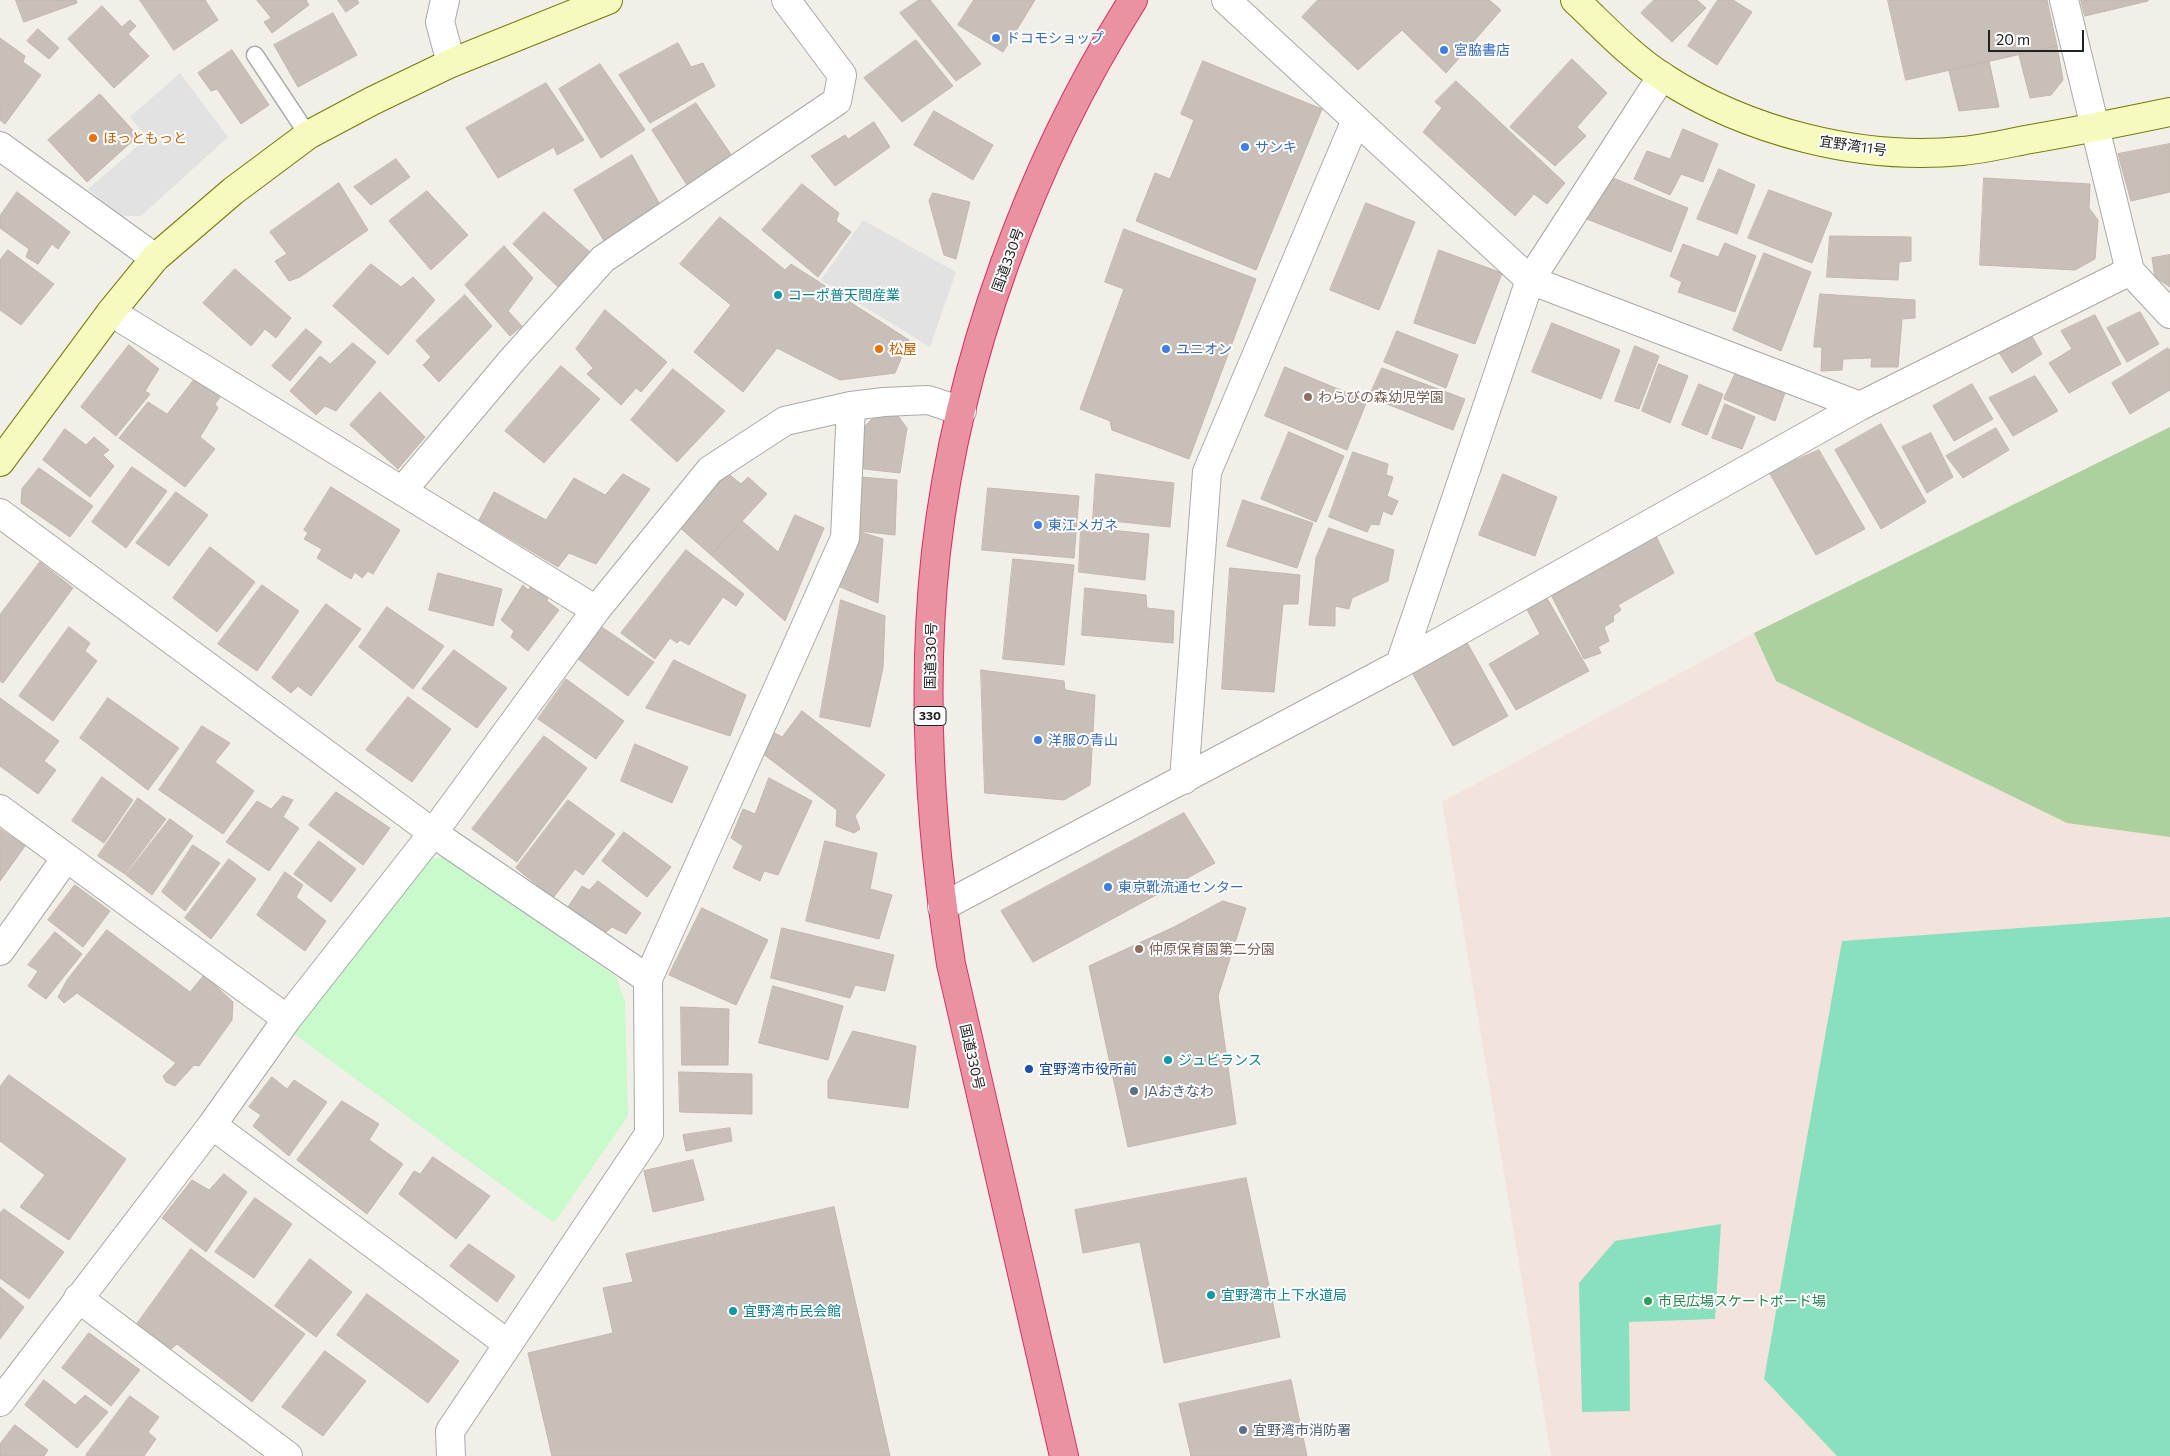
<!DOCTYPE html>
<html>
<head>
<meta charset="utf-8">
<style>
  body { margin:0 }
  #map { position:relative; width:2170px; height:1456px; overflow:hidden; background:#f2efe9; font-family:Commissioner,sans-serif }
  canvas { display:block }
  .scale { position:absolute; left:1988px; top:30px; width:96px; height:22px; box-sizing:border-box; border:2px solid #222; border-top:0; padding-left:6px; font-size:15px; line-height:18px; white-space:nowrap; color:#222; -webkit-text-stroke:4px #fff; paint-order:stroke }
</style>
</head>
<body>
<div id="map">
<canvas width="2170" height="1456"></canvas>
<div class="scale">20 m</div>
</div>
<script>
const g = document.querySelector('canvas').getContext('2d');
g.lineJoin = 'round';
function fillPath(path, color) {
  g.fillStyle = color;
  g.fill(path, 'evenodd');
}
function strokePath(path, color, width, dash) {
  g.strokeStyle = color;
  g.lineWidth = width;
  g.lineCap = dash ? 'butt' : 'round';
  g.setLineDash(dash || []);
  g.stroke(path);
}
function drawText(font, color, halo, rows, align = 'center') {
  g.font = font + ' Commissioner,"Noto Sans JP",sans-serif';
  g.lineWidth = 4;
  g.setLineDash([]);
  g.textBaseline = 'middle';
  g.strokeStyle = halo;
  g.fillStyle = color;
  for (const [text, x, y, turn = 0] of rows) {
    g.save();
    g.translate(x, y);
    g.rotate((+turn || 0) * Math.PI / 180);
    g.textAlign = isNaN(turn) ? turn : align;
    if (halo) g.strokeText(text, 0, 0);
    g.fillText(text, 0, 0);
    g.restore();
  }
}
fillPath(new Path2D(`
  M 2170,433 L 2170,1456 L 1551,1456 L 1442,802 L 1754,633 L 2137,452 Z`), '#f3e3dd');
fillPath(new Path2D(`
  M 2170,427 L 2170,837 L 2067,823 L 1776,681 L 1754,633 Z`), '#add19e');
fillPath(new Path2D(`
  M 446,856 L 616,977 L 625,1001 L 628,1116 L 554,1223 L 294,1034 L 421,861 Z`), '#c8facc');
fillPath(new Path2D(`
  M 2170,917 L 2170,1456 L 1837,1456 L 1764,1379 L 1842,941 Z
  M 1721,1224 L 1715,1319 L 1629,1322 L 1630,1411 L 1582,1412 L 1579,1283 L 1615,1241 Z`), '#88e0be');
fillPath(new Path2D(`
  M 180,73 L 228,137 L 141,216 L 120,216 L 88,189 L 147,138 L 130,117 Z
  M 863,220 L 956,272 L 930,347 L 821,280 Z`), '#e2e2e2');
const building = new Path2D(`
  M 16,0 L 76,0 L 77,3 L 24,22 Z
  M 140,0 L 205,0 L 218,20 L 174,50 Z
  M 257,0 L 306,0 L 309,5 L 272,33 L 264,22 L 271,18 Z
  M 338,0 L 357,0 L 359,3 L 346,12 Z
  M 919,0 L 930,0 L 981,64 L 956,81 L 900,13 Z
  M 974,0 L 1035,0 L 1003,52 L 958,25 Z
  M 1318,0 L 1489,0 L 1501,10 L 1446,73 L 1402,30 L 1358,70 L 1302,17 Z
  M 1654,0 L 1697,0 L 1706,8 L 1672,42 L 1641,13 Z
  M 1718,0 L 1733,0 L 1752,12 L 1717,65 L 1688,46 Z
  M 1888,0 L 2047,0 L 2057,46 L 1906,80 Z
  M 2081,0 L 2148,0 L 2148,1 L 2085,16 Z
  M 102,6 L 122,27 L 130,20 L 136,26 L 128,34 L 149,56 L 114,88 L 68,39 Z
  M 333,13 L 357,55 L 298,87 L 274,45 Z
  M 38,29 L 59,48 L 49,59 L 27,41 Z
  M 0,38 L 25,56 L 23,62 L 41,75 L 5,124 L 0,120 Z
  M 916,40 L 953,86 L 902,122 L 864,78 Z
  M 678,43 L 691,67 L 703,63 L 715,86 L 650,123 L 619,75 Z
  M 2057,46 L 2063,80 L 2051,95 L 2030,98 L 2019,55 Z
  M 232,50 L 269,105 L 241,124 L 217,89 L 211,91 L 198,73 Z
  M 1572,59 L 1607,93 L 1577,127 L 1586,136 L 1555,166 L 1510,127 Z
  M 1203,61 L 1322,109 L 1256,270 L 1136,221 L 1155,173 L 1170,179 L 1194,120 L 1181,114 Z
  M 1989,61 L 1999,107 L 1959,111 L 1949,71 Z
  M 600,64 L 645,130 L 601,158 L 559,89 Z
  M 1456,81 L 1565,183 L 1547,204 L 1534,194 L 1515,216 L 1423,132 L 1442,108 L 1435,102 Z
  M 546,83 L 584,140 L 557,155 L 554,147 L 498,178 L 466,128 Z
  M 100,94 L 138,136 L 87,182 L 48,140 Z
  M 696,103 L 732,156 L 687,185 L 652,130 Z
  M 934,111 L 993,145 L 973,180 L 914,145 Z
  M 874,122 L 890,147 L 835,186 L 811,156 L 845,135 L 848,139 Z
  M 1683,129 L 1718,144 L 1703,182 L 1681,174 L 1670,195 L 1634,179 L 1647,151 L 1670,159 Z
  M 2170,144 L 2170,192 L 2131,201 L 2118,154 Z
  M 632,155 L 663,210 L 607,246 L 574,190 Z
  M 396,159 L 410,177 L 371,205 L 354,187 Z
  M 1719,169 L 1755,185 L 1737,234 L 1697,219 Z
  M 1608,176 L 1688,208 L 1671,252 L 1579,216 Z
  M 1984,178 L 2090,184 L 2089,208 L 2098,220 L 2095,259 L 2075,270 L 1980,265 Z
  M 339,183 L 368,230 L 300,277 L 289,281 L 275,261 L 287,254 L 270,232 Z
  M 802,184 L 839,213 L 836,221 L 851,232 L 818,277 L 762,230 Z
  M 1769,190 L 1832,213 L 1812,263 L 1748,238 Z
  M 427,191 L 468,235 L 431,270 L 389,221 Z
  M 17,192 L 70,232 L 58,249 L 52,244 L 38,264 L 26,257 L 29,249 L 0,228 L 0,216 Z
  M 933,193 L 970,202 L 956,259 L 944,255 L 929,201 Z
  M 1366,203 L 1415,222 L 1379,310 L 1330,290 Z
  M 544,212 L 590,252 L 559,288 L 513,244 Z
  M 720,217 L 785,270 L 791,264 L 909,340 L 895,373 L 840,380 L 777,348 L 743,392 L 694,352 L 731,305 L 680,264 Z
  M 1124,229 L 1256,279 L 1189,459 L 1112,430 L 1110,421 L 1080,409 L 1124,289 L 1105,282 Z
  M 1830,236 L 1911,237 L 1911,261 L 1899,262 L 1898,280 L 1827,277 Z
  M 1725,243 L 1756,256 L 1735,312 L 1678,292 L 1682,282 L 1670,276 L 1683,244 L 1718,257 Z
  M 504,246 L 533,278 L 508,311 L 522,326 L 510,336 L 465,285 Z
  M 8,250 L 54,284 L 21,325 L 0,310 L 0,260 Z
  M 1439,250 L 1502,273 L 1475,344 L 1414,323 Z
  M 1764,253 L 1811,272 L 1781,351 L 1733,330 Z
  M 2170,255 L 2170,287 L 2155,277 L 2152,258 Z
  M 371,264 L 401,287 L 413,277 L 435,300 L 388,355 L 333,306 Z
  M 235,269 L 291,318 L 276,338 L 265,329 L 251,346 L 203,303 Z
  M 1820,294 L 1915,300 L 1915,318 L 1902,319 L 1898,367 L 1871,367 L 1872,358 L 1843,359 L 1842,370 L 1821,371 L 1822,347 L 1814,347 Z
  M 465,295 L 492,326 L 439,382 L 423,365 L 431,357 L 416,341 Z
  M 605,310 L 667,362 L 641,392 L 636,388 L 621,405 L 587,374 L 593,368 L 576,349 Z
  M 2140,312 L 2159,344 L 2127,362 L 2107,328 Z
  M 2095,315 L 2121,364 L 2069,393 L 2049,363 L 2072,349 L 2061,331 Z
  M 1552,323 L 1620,350 L 1601,399 L 1532,372 Z
  M 306,329 L 322,342 L 290,381 L 272,366 Z
  M 2028,329 L 2042,354 L 2012,373 L 1996,348 Z
  M 1397,331 L 1458,355 L 1446,388 L 1384,362 Z
  M 353,343 L 376,362 L 336,411 L 325,406 L 316,415 L 290,391 L 320,356 L 330,364 Z
  M 129,345 L 159,369 L 145,391 L 150,394 L 116,436 L 81,407 Z
  M 1635,346 L 1659,356 L 1639,409 L 1615,401 Z
  M 2168,348 L 2170,351 L 2170,390 L 2130,414 L 2112,383 Z
  M 1659,364 L 1688,376 L 1670,423 L 1642,411 Z
  M 561,366 L 600,399 L 544,463 L 505,431 Z
  M 1285,367 L 1367,401 L 1347,450 L 1265,416 Z
  M 1382,368 L 1465,399 L 1453,430 L 1369,397 Z
  M 673,369 L 725,411 L 677,462 L 631,420 Z
  M 1736,372 L 1786,390 L 1775,421 L 1724,399 Z
  M 197,376 L 223,393 L 215,404 L 218,408 L 200,437 L 215,449 L 185,487 L 119,438 L 148,402 L 167,414 Z
  M 2035,376 L 2058,411 L 2013,436 L 1989,398 Z
  M 1699,384 L 1723,394 L 1707,435 L 1682,425 Z
  M 1972,384 L 1993,419 L 1954,441 L 1933,406 Z
  M 380,392 L 425,437 L 398,469 L 350,425 Z
  M 1725,404 L 1755,417 L 1742,449 L 1712,438 Z
  M 895,412 L 907,428 L 900,473 L 864,469 L 858,433 L 872,419 Z
  M 1881,424 L 1926,502 L 1881,529 L 1835,450 Z
  M 1996,428 L 2009,450 L 1963,478 L 1946,456 Z
  M 65,429 L 86,445 L 94,437 L 109,450 L 103,455 L 114,466 L 90,497 L 43,460 Z
  M 1289,432 L 1344,456 L 1316,522 L 1261,499 Z
  M 1931,433 L 1953,477 L 1927,493 L 1902,447 Z
  M 1819,450 L 1865,529 L 1816,555 L 1769,472 Z
  M 1353,452 L 1388,464 L 1386,475 L 1393,477 L 1387,496 L 1398,501 L 1392,515 L 1383,511 L 1379,525 L 1371,524 L 1367,532 L 1329,517 Z
  M 132,467 L 167,491 L 126,548 L 92,522 Z
  M 39,468 L 93,506 L 70,537 L 21,503 L 22,489 Z
  M 726,472 L 741,484 L 748,477 L 767,494 L 711,555 L 678,526 Z
  M 623,474 L 650,489 L 596,564 L 569,553 L 558,567 L 479,520 L 494,492 L 546,520 L 574,478 L 605,495 Z
  M 1096,474 L 1174,483 L 1170,527 L 1093,519 Z
  M 1503,474 L 1557,497 L 1535,556 L 1479,535 Z
  M 860,477 L 897,480 L 895,535 L 859,531 Z
  M 331,487 L 400,530 L 373,574 L 368,571 L 362,578 L 355,572 L 351,579 L 317,558 L 322,549 L 304,539 L 308,533 L 304,530 Z
  M 988,488 L 1079,496 L 1074,558 L 982,550 Z
  M 176,492 L 208,515 L 169,566 L 136,543 Z
  M 1243,500 L 1313,523 L 1297,568 L 1227,546 Z
  M 795,515 L 824,528 L 785,621 L 711,555 L 742,521 L 778,552 Z
  M 1081,527 L 1149,534 L 1145,580 L 1079,572 Z
  M 1329,528 L 1394,550 L 1388,581 L 1352,598 L 1349,609 L 1335,606 L 1335,626 L 1309,625 L 1316,558 Z
  M 854,530 L 883,539 L 878,603 L 831,583 Z
  M 1656,536 L 1674,573 L 1618,605 L 1621,610 L 1613,616 L 1614,621 L 1604,627 L 1609,641 L 1598,647 L 1601,653 L 1584,659 L 1548,589 Z
  M 210,547 L 255,582 L 217,632 L 173,598 Z
  M 686,550 L 744,594 L 736,606 L 723,597 L 689,645 L 680,640 L 677,643 L 670,638 L 655,659 L 621,633 Z
  M 1013,559 L 1074,565 L 1064,665 L 1003,659 Z
  M 40,562 L 73,588 L 3,683 L 0,681 L 0,615 Z
  M 1230,568 L 1300,575 L 1298,604 L 1283,604 L 1274,692 L 1222,689 Z
  M 438,573 L 502,589 L 493,626 L 429,610 Z
  M 535,581 L 549,592 L 547,601 L 559,610 L 528,651 L 511,637 L 514,631 L 501,620 L 523,585 L 528,590 Z
  M 262,585 L 299,611 L 257,671 L 218,644 Z
  M 1085,588 L 1146,595 L 1147,608 L 1174,611 L 1173,643 L 1082,635 Z
  M 1544,593 L 1589,671 L 1516,710 L 1489,664 L 1540,634 L 1523,602 Z
  M 841,600 L 885,616 L 883,668 L 870,727 L 820,717 Z
  M 326,604 L 361,629 L 311,696 L 298,686 L 291,693 L 272,678 Z
  M 387,607 L 444,646 L 413,689 L 359,647 Z
  M 597,624 L 654,662 L 628,696 L 574,656 Z
  M 69,627 L 90,643 L 85,651 L 97,661 L 53,721 L 19,696 Z
  M 1465,639 L 1508,716 L 1453,746 L 1410,669 Z
  M 454,650 L 507,688 L 477,728 L 422,689 Z
  M 674,660 L 746,695 L 730,736 L 646,708 Z
  M 981,670 L 1064,681 L 1065,690 L 1095,695 L 1090,785 L 1064,800 L 985,793 Z
  M 566,679 L 624,721 L 596,759 L 538,719 Z
  M 408,697 L 451,729 L 412,782 L 366,750 Z
  M 0,698 L 59,741 L 44,761 L 56,770 L 38,794 L 0,766 Z
  M 108,698 L 179,748 L 148,790 L 80,738 Z
  M 802,711 L 885,775 L 855,816 L 860,829 L 854,833 L 836,826 L 837,810 L 758,750 L 769,730 L 782,737 Z
  M 202,726 L 230,743 L 215,762 L 254,791 L 223,834 L 159,790 Z
  M 544,736 L 587,768 L 517,862 L 472,829 Z
  M 635,744 L 688,767 L 672,803 L 621,781 Z
  M 102,777 L 133,800 L 104,843 L 72,821 Z
  M 769,778 L 812,801 L 778,875 L 764,871 L 760,881 L 733,868 L 743,846 L 731,838 L 743,809 L 755,814 Z
  M 336,792 L 390,828 L 363,865 L 309,825 Z
  M 283,796 L 293,800 L 283,817 L 299,828 L 269,871 L 226,842 L 257,801 L 271,809 Z
  M 138,798 L 166,819 L 125,874 L 98,856 Z
  M 568,800 L 615,834 L 583,875 L 575,869 L 553,898 L 516,868 Z
  M 1184,813 L 1215,863 L 1033,962 L 1001,911 Z
  M 170,819 L 193,836 L 152,895 L 126,875 Z
  M 0,829 L 25,846 L 0,881 Z
  M 624,832 L 671,867 L 647,897 L 602,861 Z
  M 319,841 L 356,869 L 331,902 L 294,874 Z
  M 825,841 L 877,853 L 870,889 L 892,895 L 879,939 L 806,921 Z
  M 193,845 L 220,863 L 185,911 L 162,892 Z
  M 229,859 L 256,879 L 211,939 L 185,918 Z
  M 285,872 L 303,885 L 296,897 L 326,921 L 305,951 L 257,915 Z
  M 598,881 L 641,913 L 626,934 L 612,927 L 604,934 L 568,907 L 582,886 L 589,890 Z
  M 75,885 L 110,911 L 83,947 L 48,920 Z
  M 1223,901 L 1246,908 L 1218,996 L 1236,1124 L 1128,1147 L 1089,966 L 1174,927 Z
  M 702,908 L 768,940 L 736,1005 L 669,975 Z
  M 782,928 L 894,955 L 885,991 L 855,985 L 850,998 L 771,978 Z
  M 107,930 L 190,992 L 204,975 L 233,1002 L 232,1020 L 199,1066 L 194,1065 L 175,1086 L 166,1082 L 163,1076 L 176,1063 L 77,993 L 64,1003 L 58,997 L 67,980 Z
  M 55,932 L 82,954 L 46,999 L 28,986 L 38,971 L 28,965 Z
  M 773,986 L 843,1006 L 828,1060 L 759,1043 Z
  M 681,1007 L 729,1009 L 728,1065 L 682,1065 Z
  M 853,1031 L 916,1046 L 908,1108 L 828,1098 L 828,1081 Z
  M 679,1072 L 752,1074 L 752,1114 L 680,1112 Z
  M 9,1075 L 126,1159 L 69,1240 L 20,1207 L 45,1175 L 0,1141 L 0,1087 Z
  M 272,1077 L 287,1089 L 294,1080 L 327,1102 L 289,1156 L 253,1126 L 261,1115 L 249,1107 Z
  M 342,1101 L 379,1124 L 369,1140 L 403,1164 L 367,1214 L 297,1160 Z
  M 730,1128 L 732,1141 L 686,1151 L 683,1135 Z
  M 433,1157 L 490,1196 L 456,1239 L 399,1194 L 414,1171 L 420,1174 Z
  M 693,1160 L 704,1200 L 653,1212 L 644,1171 Z
  M 224,1174 L 247,1192 L 206,1252 L 162,1218 L 192,1180 L 209,1190 Z
  M 1246,1178 L 1280,1337 L 1164,1363 L 1140,1242 L 1083,1253 L 1075,1210 Z
  M 255,1198 L 292,1224 L 254,1278 L 215,1252 Z
  M 834,1207 L 890,1456 L 552,1456 L 528,1353 L 613,1333 L 603,1288 L 633,1282 L 626,1254 Z
  M 4,1209 L 64,1252 L 29,1299 L 0,1278 L 0,1213 Z
  M 469,1244 L 515,1276 L 497,1302 L 450,1266 Z
  M 191,1249 L 305,1334 L 252,1402 L 177,1344 L 171,1349 L 137,1324 Z
  M 310,1259 L 352,1292 L 316,1337 L 275,1306 Z
  M 0,1287 L 24,1307 L 0,1339 Z
  M 367,1294 L 459,1361 L 428,1403 L 337,1335 Z
  M 89,1333 L 140,1370 L 111,1406 L 62,1368 Z
  M 325,1351 L 366,1381 L 323,1436 L 282,1407 Z
  M 44,1380 L 75,1405 L 85,1395 L 108,1412 L 77,1448 L 25,1405 Z
  M 1291,1380 L 1307,1456 L 1191,1456 L 1179,1404 Z
  M 130,1396 L 159,1417 L 148,1432 L 156,1439 L 144,1456 L 88,1456 L 86,1455 Z
  M 15,1425 L 48,1450 L 44,1456 L 0,1456 L 0,1444 Z`);
fillPath(building, '#c7bfb8');
strokePath(building, '#c4b6ab', 1);
const lane = new Path2D(`
  M 255,55 L 308,135`);
const street = new Path2D(`
  M 445,0 L 440,22 L 451,63
  M 1226,0 L 1530,280 L 1860,406
  M 0,146 L 155,258
  M 2130,271 L 2170,314
  M 111,312 L 596,610
  M 402,491 L 513,359 L 603,259 L 837,101 L 842,75 L 786,0
  M 0,513 L 433,833 L 648,979
  M 1400,664 L 1530,280 L 1662,76
  M 1184,780 L 1207,472 L 1356,120
  M 0,809 L 287,1019
  M 942,907 L 1400,664 L 1860,406 L 2130,271 L 2064,0
  M 0,951 L 66,858
  M 212,1125 L 508,1344
  M 78,1298 L 288,1456
  M 0,1402 L 212,1125 L 287,1019 L 433,833 L 596,610 L 710,470 L 785,421 L 851,406 L 884,402 L 928,400 L 962,411
  M 451,1456 L 450,1431 L 649,1134 L 648,979 L 845,538 L 851,406`);
const secondary = new Path2D(`
  M 1575,0 C 1603,26 1630,56 1663,77 C 1747,132 1862,161 1962,151 C 1983,149 2005,144 2025,140 C 2074,132 2122,122 2170,112
  M 0,462 L 111,312 L 155,258 L 233,191 L 308,135 L 372,101 L 451,63 L 608,0`);
const highway = new Path2D(`
  M 1064,1456 L 951,964 C 930,830 921,688 936,552 C 958,360 1030,163 1133,0`);
strokePath(lane, '#a9a9a9', 19);
strokePath(street, '#a9a9a9', 30);
strokePath(secondary, '#707d05', 30);
strokePath(highway, '#dc2a67', 30);
strokePath(lane, '#fff', 16);
strokePath(street, '#fff', 28);
strokePath(secondary, '#f7fabf', 28);
strokePath(highway, '#e892a2', 28);
for (const [x, y, r, color] of [
  [996,38,5,"#3f7fe0"],
  [1444,50,5,"#3f7fe0"],
  [93,138,5,"#e8710a"],
  [1245,147,5,"#3f7fe0"],
  [778,295,5,"#0f9aa8"],
  [879,349,5,"#e8710a"],
  [1166,349,5,"#3f7fe0"],
  [1308,397,5,"#8d6e63"],
  [1038,525,5,"#3f7fe0"],
  [1038,740,5,"#3f7fe0"],
  [1108,887,5,"#3f7fe0"],
  [1139,949,5,"#8d6e63"],
  [1168,1060,5,"#0f9aa8"],
  [1029,1069,5,"#1a4fb4"],
  [1134,1091,5,"#5c6f8a"],
  [1211,1295,5,"#0f9aa8"],
  [1648,1301,5,"#2e9e5b"],
  [733,1311,5,"#0f9aa8"],
  [1243,1430,5,"#5c6f8a"]
]) {
  const dot = new Path2D();
  dot.arc(x, y, r, 0, 2 * Math.PI);
  g.fillStyle = color;
  g.fill(dot);
  strokePath(dot, '#fff', 2);
}
for (const [x, y, w] of [
  [930,716,32]
]) {
  const box = new Path2D();
  box.roundRect(x - w / 2, y - 9.5, w, 19, 4);
  g.fillStyle = '#fff';
  g.fill(box);
  strokePath(box, '#222', 1);
}
drawText('bold 12px', '#222', null, [
  ["330",930,716]
]);
drawText('14px', '#366cbe', '#fff', [
  ["ドコモショップ",1006,38],
  ["宮脇書店",1454,50],
  ["サンキ",1255,147],
  ["ユニオン",1176,349],
  ["東江メガネ",1048,525],
  ["洋服の青山",1048,740],
  ["東京靴流通センター",1118,887]
], 'left');
drawText('14px', '#c56008', '#fff', [
  ["ほっともっと",103,138],
  ["松屋",889,349]
], 'left');
drawText('14px', '#222', '#fff', [
  ["宜野湾11号",1853,146,8],
  ["国道330号",1008,260,-70],
  ["国道330号",931,656,-89],
  ["国道330号",972,1057,77]
]);
drawText('14px', '#0d838f', '#fff', [
  ["コーポ普天間産業",788,295],
  ["ジュビランス",1178,1060],
  ["宜野湾市上下水道局",1221,1295],
  ["宜野湾市民会館",743,1311]
], 'left');
drawText('14px', '#785e54', '#fff', [
  ["わらびの森幼児学園",1318,397],
  ["仲原保育園第二分園",1149,949]
], 'left');
drawText('14px', '#164399', '#fff', [
  ["宜野湾市役所前",1039,1069]
], 'left');
drawText('14px', '#4e5e75', '#fff', [
  ["JAおきなわ",1144,1091],
  ["宜野湾市消防署",1253,1430]
], 'left');
drawText('14px', '#27864d', '#fff', [
  ["市民広場スケートボード場",1658,1301]
], 'left');
</script>
</body>
</html>
